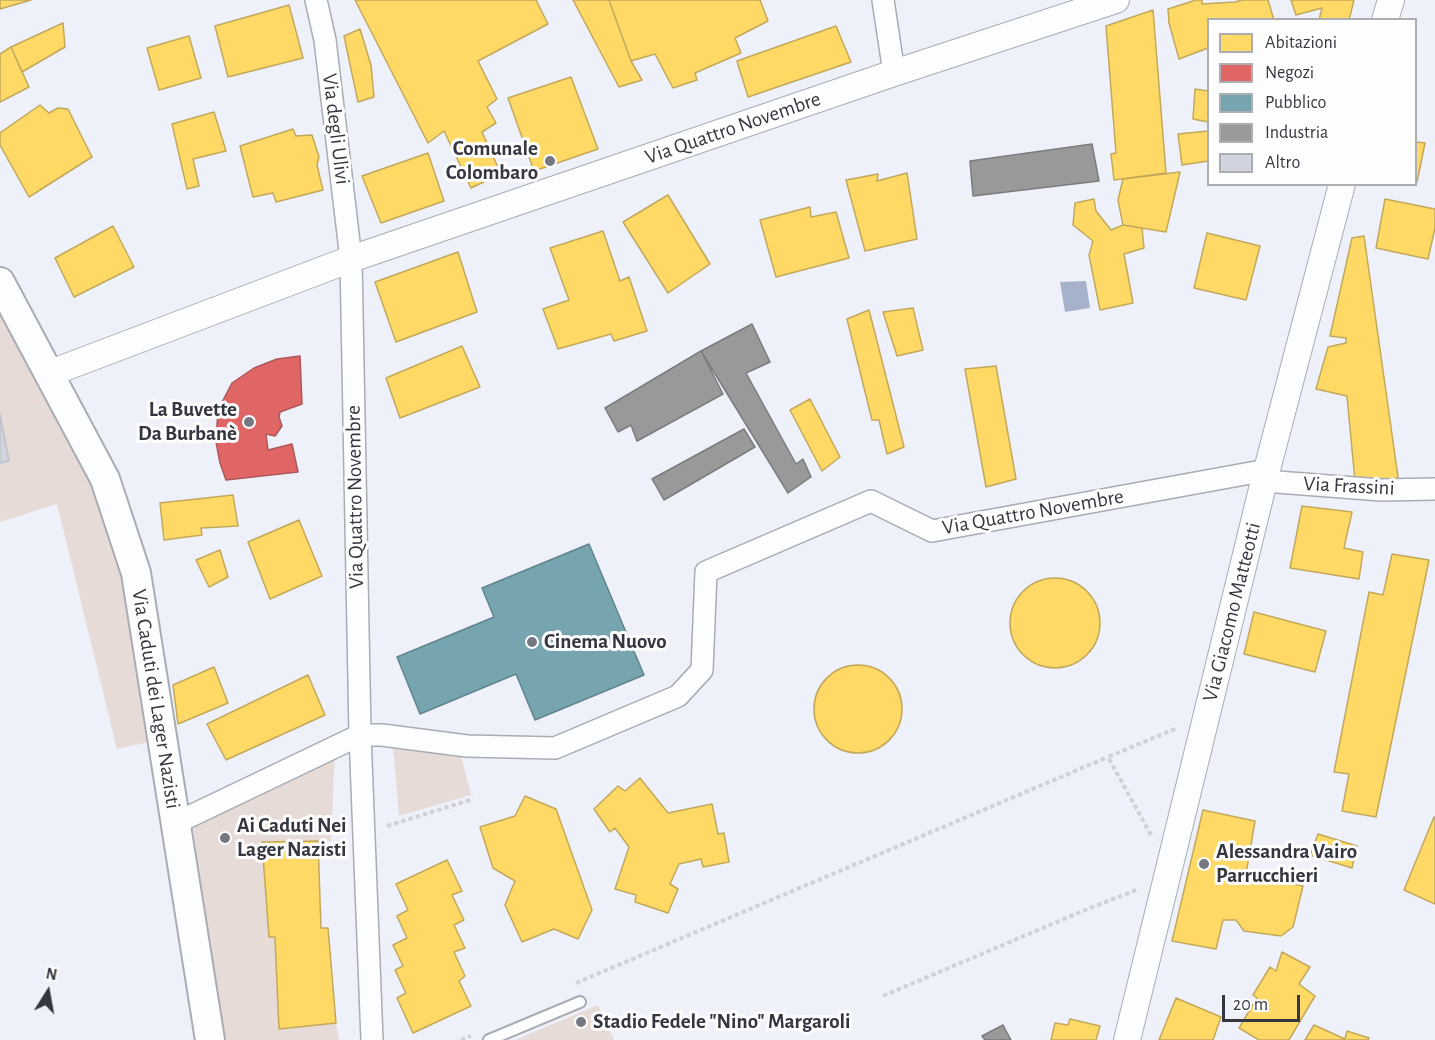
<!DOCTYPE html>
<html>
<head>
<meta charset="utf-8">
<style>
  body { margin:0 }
  #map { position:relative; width:1435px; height:1040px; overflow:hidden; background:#eef1f9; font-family:"Alegreya Sans",sans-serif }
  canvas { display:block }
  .legend { position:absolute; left:1207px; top:18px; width:210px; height:168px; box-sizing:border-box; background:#fdfdfd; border:2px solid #adaeb1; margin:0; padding:8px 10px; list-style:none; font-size:18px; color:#343740 }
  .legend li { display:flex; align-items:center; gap:12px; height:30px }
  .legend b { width:30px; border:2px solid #adaeb1 }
  .north { position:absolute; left:18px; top:962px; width:60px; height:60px; -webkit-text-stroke:4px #fdfdfd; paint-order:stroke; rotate:11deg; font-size:16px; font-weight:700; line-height:24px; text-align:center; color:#343740 }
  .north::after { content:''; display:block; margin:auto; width:21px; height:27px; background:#343740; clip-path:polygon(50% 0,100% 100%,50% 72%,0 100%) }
  .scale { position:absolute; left:1222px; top:995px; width:78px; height:27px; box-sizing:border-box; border:3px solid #343740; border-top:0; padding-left:8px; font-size:18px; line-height:21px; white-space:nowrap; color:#343740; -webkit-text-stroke:4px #fdfdfd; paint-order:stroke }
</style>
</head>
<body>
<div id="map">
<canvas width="1435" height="1040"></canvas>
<ul class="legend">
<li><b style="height:16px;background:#ffd966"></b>Abitazioni</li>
<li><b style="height:16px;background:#e06666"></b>Negozi</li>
<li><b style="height:16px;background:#76a5af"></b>Pubblico</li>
<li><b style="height:16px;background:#999"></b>Industria</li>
<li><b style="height:16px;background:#d0d4df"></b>Altro</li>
</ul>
<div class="north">N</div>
<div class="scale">20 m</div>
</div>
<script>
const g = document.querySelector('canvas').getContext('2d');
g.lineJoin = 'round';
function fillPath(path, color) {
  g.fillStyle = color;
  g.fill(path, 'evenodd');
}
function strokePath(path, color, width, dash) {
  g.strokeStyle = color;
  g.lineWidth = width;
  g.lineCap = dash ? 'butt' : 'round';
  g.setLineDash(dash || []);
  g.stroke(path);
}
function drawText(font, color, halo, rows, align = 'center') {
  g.font = font + ' "Alegreya Sans",sans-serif';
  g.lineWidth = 6;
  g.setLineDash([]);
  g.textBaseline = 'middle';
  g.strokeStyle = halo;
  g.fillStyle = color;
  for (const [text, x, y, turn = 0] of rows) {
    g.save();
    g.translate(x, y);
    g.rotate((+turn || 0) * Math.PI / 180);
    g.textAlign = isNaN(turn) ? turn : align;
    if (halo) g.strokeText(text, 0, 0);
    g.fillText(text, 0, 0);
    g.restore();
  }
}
fillPath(new Path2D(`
  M 0,309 L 98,486 L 127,582 L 153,741 L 117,749 L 57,504 L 0,522 Z
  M 393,745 L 460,752 L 471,795 L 399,816 Z
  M 335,750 L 331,841 L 262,843 L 269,936 L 275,937 L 279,1028 L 336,1023 L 339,1040 L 224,1040 L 193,827 Z
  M 598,1005 L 614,1040 L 515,1040 Z`), '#e6dbd6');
fillPath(new Path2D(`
  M 1086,281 L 1090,308 L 1065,312 L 1060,282 Z`), '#a6b1cc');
const homes = new Path2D(`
  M 0,0 L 31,0 L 0,9 Z
  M 355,0 L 536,0 L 548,24 L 478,61 L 497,99 L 487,107 L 496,123 L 482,132 L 501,174 L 471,188 L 444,131 L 428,143 Z
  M 573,0 L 609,0 L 631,61 L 642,80 L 619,87 Z
  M 609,0 L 760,0 L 768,21 L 735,38 L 741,53 L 695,73 L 697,80 L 673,88 L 655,54 L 631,61 Z
  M 1196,0 L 1202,0 L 1202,4 L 1235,2 L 1242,0 L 1268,0 L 1274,20 L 1208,20 L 1208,48 L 1179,59 L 1169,23 L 1168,9 Z
  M 1291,0 L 1354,0 L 1349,20 L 1319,20 L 1322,8 L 1296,15 Z
  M 289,5 L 303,58 L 228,77 L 215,26 Z
  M 1153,10 L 1166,173 L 1114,180 L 1111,154 L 1116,153 L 1106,26 Z
  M 63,23 L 65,47 L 22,72 L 11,47 Z
  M 836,26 L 851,62 L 748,97 L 737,61 Z
  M 360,29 L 371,65 L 374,97 L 358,102 L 344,36 Z
  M 189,36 L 201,78 L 159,90 L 147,48 Z
  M 11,47 L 29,87 L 0,102 L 0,54 Z
  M 571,77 L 598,149 L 534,171 L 508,98 Z
  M 1195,89 L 1208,91 L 1208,122 L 1193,119 Z
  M 40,105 L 49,113 L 58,108 L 68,109 L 92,157 L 29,197 L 0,145 L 0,133 Z
  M 214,112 L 226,151 L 193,159 L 199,186 L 187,189 L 172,124 Z
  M 293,129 L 296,136 L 312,135 L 319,157 L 317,165 L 323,190 L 276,202 L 273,193 L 253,197 L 240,146 Z
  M 1208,131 L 1208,161 L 1182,165 L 1178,134 Z
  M 1416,142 L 1425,143 L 1417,182 L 1416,181 Z
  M 428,153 L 444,201 L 381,223 L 362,176 Z
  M 1180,172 L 1166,232 L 1123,225 L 1118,200 L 1123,179 Z
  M 907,173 L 917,239 L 865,251 L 846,180 L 878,174 L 877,181 Z
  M 668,195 L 710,264 L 668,293 L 623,222 Z
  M 1094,199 L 1096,211 L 1111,230 L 1123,225 L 1142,228 L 1144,248 L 1124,254 L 1133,303 L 1100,310 L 1089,255 L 1093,241 L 1073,225 L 1075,203 Z
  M 1385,199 L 1435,209 L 1435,228 L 1428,259 L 1376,248 Z
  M 810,207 L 811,217 L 836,212 L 849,258 L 776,277 L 760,220 Z
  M 113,226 L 134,267 L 74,297 L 55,258 Z
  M 603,231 L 620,281 L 629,277 L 647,331 L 614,341 L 611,334 L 558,349 L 543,309 L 569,300 L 550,248 Z
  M 1207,233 L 1260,246 L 1246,300 L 1194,288 Z
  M 1364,236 L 1399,484 L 1355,481 L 1347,396 L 1316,389 L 1328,347 L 1346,343 L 1346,338 L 1330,336 L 1352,238 Z
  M 458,252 L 477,312 L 396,342 L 375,282 Z
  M 913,308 L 923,350 L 897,356 L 883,312 Z
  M 869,310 L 904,447 L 887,454 L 879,420 L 872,420 L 847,319 Z
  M 462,346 L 480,387 L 400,418 L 386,378 Z
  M 996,366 L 1016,479 L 986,487 L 965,369 Z
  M 810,399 L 840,457 L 822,471 L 790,410 Z
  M 233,495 L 238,526 L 201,528 L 202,535 L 164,540 L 160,503 Z
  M 1302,506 L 1352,512 L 1344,548 L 1363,552 L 1359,579 L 1290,568 Z
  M 299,520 L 322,576 L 270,599 L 248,542 Z
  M 220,550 L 228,577 L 209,587 L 196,560 Z
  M 1392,554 L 1429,560 L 1376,817 L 1342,811 L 1349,774 L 1334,772 L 1369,592 L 1383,595 Z
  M1010 623a45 45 0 1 1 90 0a45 45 0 1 1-90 0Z
  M 1254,612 L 1326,631 L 1315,672 L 1244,654 Z
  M814 709a44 44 0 1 1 88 0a44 44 0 1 1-88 0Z
  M 214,667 L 228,703 L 178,724 L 173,685 Z
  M 308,675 L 325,715 L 226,760 L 207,724 Z
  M 640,778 L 668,813 L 712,804 L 718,834 L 724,833 L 729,862 L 703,867 L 701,859 L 679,864 L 670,884 L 678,889 L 668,913 L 635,902 L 636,895 L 615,889 L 629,847 L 615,828 L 610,832 L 594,809 L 618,786 L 625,791 Z
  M 525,796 L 556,809 L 592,910 L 578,939 L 554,929 L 522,942 L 505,905 L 515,881 L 493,868 L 480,827 L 515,816 Z
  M 1203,810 L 1255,821 L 1246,874 L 1303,886 L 1293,927 L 1281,936 L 1244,931 L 1236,920 L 1223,920 L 1216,949 L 1172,941 Z
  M 1434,817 L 1435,817 L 1435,904 L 1404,890 Z
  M 1318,834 L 1357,846 L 1352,868 L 1310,855 Z
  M 318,841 L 321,928 L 328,928 L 336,1023 L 279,1029 L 275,937 L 269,937 L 262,842 Z
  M 447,860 L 462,891 L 452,895 L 464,920 L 454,925 L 465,948 L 454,952 L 465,976 L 459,981 L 471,1006 L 413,1033 L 397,998 L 406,993 L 395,970 L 403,966 L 393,945 L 407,938 L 397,916 L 408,910 L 396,884 Z
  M 1282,952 L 1310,967 L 1299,984 L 1315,996 L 1289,1040 L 1259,1040 L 1239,1028 L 1257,998 L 1253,995 L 1270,967 L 1276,971 Z
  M 1176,998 L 1221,1017 L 1213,1040 L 1159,1040 Z
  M 1070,1019 L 1100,1026 L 1096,1040 L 1051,1040 L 1055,1023 L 1068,1025 Z
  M 1314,1025 L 1345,1039 L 1347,1031 L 1369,1038 L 1368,1040 L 1305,1040 Z`);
fillPath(homes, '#ffd966');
strokePath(homes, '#c2a85b', 1.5);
const shops = new Path2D(`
  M 300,356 L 302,404 L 280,412 L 279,417 L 282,426 L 275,436 L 266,434 L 268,450 L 292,444 L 298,472 L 226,480 L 220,463 L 216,442 L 218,410 L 232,383 L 254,368 L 277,359 Z`);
fillPath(shops, '#e06666');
strokePath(shops, '#ac585b', 1.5);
const public = new Path2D(`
  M 589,544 L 644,675 L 535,720 L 516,674 L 420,714 L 397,657 L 494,617 L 482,588 Z`);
fillPath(public, '#76a5af');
strokePath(public, '#62848e', 1.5);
const industry = new Path2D(`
  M 1092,144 L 1099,181 L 973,196 L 970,161 Z
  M 752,324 L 770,362 L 746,373 L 796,464 L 803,459 L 811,477 L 788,493 L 701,351 Z
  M 701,351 L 723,394 L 637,441 L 631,425 L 618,432 L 605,408 Z
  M 744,429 L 755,447 L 664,500 L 652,479 Z
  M 1003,1025 L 1011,1040 L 985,1040 L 982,1036 Z`);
fillPath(industry, '#999');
strokePath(industry, '#7b7c7e', 1.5);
const building = new Path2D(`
  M 0,414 L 9,461 L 0,463 Z`);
fillPath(building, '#d0d4df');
strokePath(building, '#bfc2ca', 1.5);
const service = new Path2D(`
  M 489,1040 L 580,1002`);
const minor = new Path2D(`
  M 316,0 L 325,40 L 351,259 L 360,735 L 372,1040
  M 883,0 L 894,73
  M 1264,481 L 1381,490 L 1435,489
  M 176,823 L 360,735 L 382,735 L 467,746 L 555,748 L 678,696 L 702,670 L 706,572 L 871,501 L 932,531 L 1267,470`);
const tertiary = new Path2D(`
  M 1385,20 L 1391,0
  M 48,374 L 351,259 L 894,73 L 1116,0
  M 1127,1040 L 1264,481 L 1342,184`);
const secondary = new Path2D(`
  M 0,282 L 105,479 L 136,573 L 210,1040`);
strokePath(service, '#a8acb3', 14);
strokePath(minor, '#a8acb3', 24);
strokePath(tertiary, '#a8acb3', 28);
strokePath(secondary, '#a8acb3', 32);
strokePath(new Path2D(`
  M 387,826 L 473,799
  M 1151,835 L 1108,757 L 1177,728
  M 576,983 L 1108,757
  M 883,996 L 1085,910 L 1139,889
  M 461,1040 L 471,1036`), '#d1d2d5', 4, [4.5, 3]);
strokePath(service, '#fcfdfe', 10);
strokePath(minor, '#fcfdfe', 21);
strokePath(tertiary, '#fcfdfe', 26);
strokePath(secondary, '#fcfdfe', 28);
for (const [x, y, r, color] of [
  [550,161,6,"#757881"],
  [249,422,6,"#757881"],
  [532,642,6,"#757881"],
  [225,838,6,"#757881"],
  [1204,864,6,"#757881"],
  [581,1022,6,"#757881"]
]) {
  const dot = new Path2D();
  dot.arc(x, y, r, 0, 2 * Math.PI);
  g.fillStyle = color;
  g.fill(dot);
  strokePath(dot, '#fdfdfd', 2);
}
drawText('21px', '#343740', '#fdfdfd', [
  ["Via Quattro Novembre",733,128,-19],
  ["Via degli Ulivi",336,129,83],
  ["Via Frassini",1349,486,3],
  ["Via Quattro Novembre",355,497,-91],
  ["Via Quattro Novembre",1033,512,-10],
  ["Via Giacomo Matteotti",1232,612,-76],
  ["Via Caduti dei Lager Nazisti",156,699,81]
]);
drawText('bold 21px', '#343740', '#fdfdfd', [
  ["Comunale",538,149,"right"],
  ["Colombaro",538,173,"right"],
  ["La Buvette",237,410,"right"],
  ["Da Burbanè",237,434,"right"],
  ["Cinema Nuovo",544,642],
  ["Ai Caduti Nei",237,826],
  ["Lager Nazisti",237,850],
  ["Alessandra Vairo",1216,852],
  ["Parrucchieri",1216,876],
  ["Stadio Fedele \"Nino\" Margaroli",593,1022]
], 'left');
</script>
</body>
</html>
